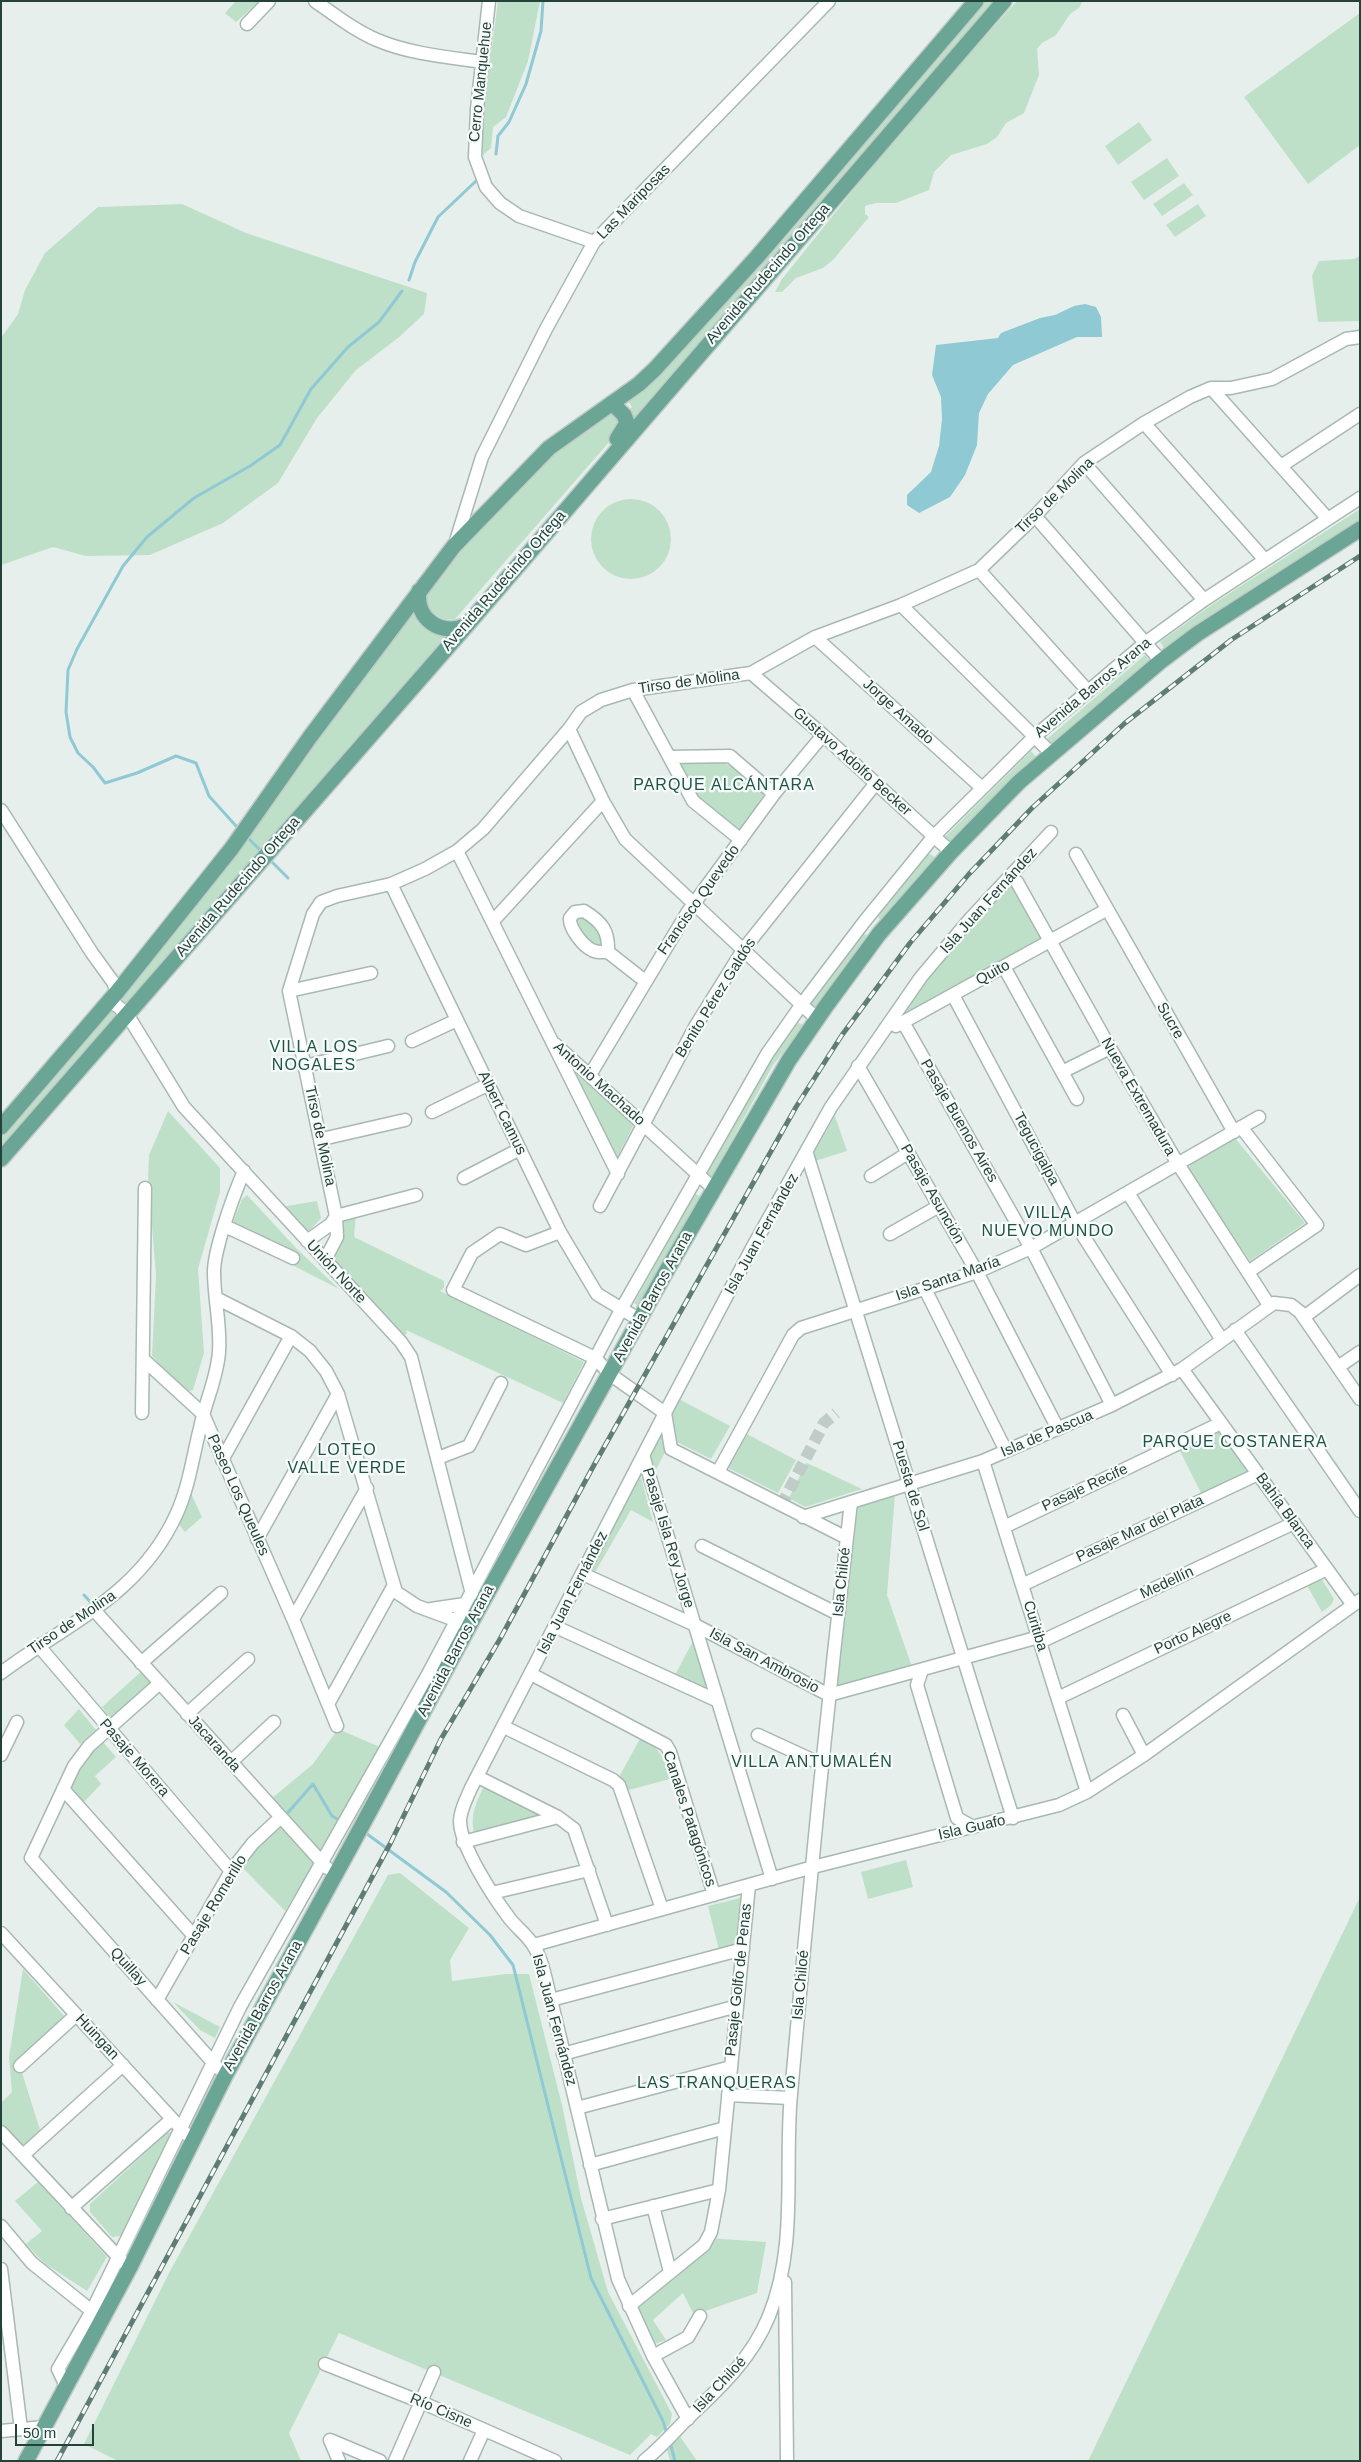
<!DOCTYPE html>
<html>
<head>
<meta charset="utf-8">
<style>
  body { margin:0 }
  #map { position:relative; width:1361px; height:2462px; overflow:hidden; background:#e6efeb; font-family:Arial,sans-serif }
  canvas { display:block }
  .frame { position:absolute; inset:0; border:2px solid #24423a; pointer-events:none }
  .scale { position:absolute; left:15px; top:2424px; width:79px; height:22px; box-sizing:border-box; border:2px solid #24423a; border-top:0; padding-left:6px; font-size:15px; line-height:18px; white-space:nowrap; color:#24423a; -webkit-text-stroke:4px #f7fbf9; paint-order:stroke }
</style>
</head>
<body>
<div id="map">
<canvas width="1361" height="2462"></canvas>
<div class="frame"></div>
<div class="scale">50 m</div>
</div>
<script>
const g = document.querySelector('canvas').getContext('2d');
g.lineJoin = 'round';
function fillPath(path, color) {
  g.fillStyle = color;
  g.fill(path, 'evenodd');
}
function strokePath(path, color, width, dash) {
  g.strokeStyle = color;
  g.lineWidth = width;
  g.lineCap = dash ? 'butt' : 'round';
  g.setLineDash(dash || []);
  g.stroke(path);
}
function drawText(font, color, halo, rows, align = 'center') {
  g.font = font + ' Arial,sans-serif';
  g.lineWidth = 4.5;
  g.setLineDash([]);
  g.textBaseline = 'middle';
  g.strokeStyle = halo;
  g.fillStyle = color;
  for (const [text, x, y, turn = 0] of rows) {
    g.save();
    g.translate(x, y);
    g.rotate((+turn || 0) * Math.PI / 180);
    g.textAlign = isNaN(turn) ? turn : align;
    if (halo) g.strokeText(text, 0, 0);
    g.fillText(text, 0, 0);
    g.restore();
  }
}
fillPath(new Path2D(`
  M 236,1 L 259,1 L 236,22 L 225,13 Z
  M 498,1 L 540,1 L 528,61 L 506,117 L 493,127 L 491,148 L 483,155 L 481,131 Z
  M 984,1 L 996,1 L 634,421 L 629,410 L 632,407 L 628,401 L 706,324 Z
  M 1017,1 L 1082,1 L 1080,7 L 1070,14 L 1056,35 L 1042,43 L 1037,49 L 1039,75 L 1024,113 L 1006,123 L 997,137 L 987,144 L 951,155 L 934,172 L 929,190 L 896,203 L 876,203 L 865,206 L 865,214 L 869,217 L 833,260 L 823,268 L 796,278 L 782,292 L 775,292 L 782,279 L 912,117 Z
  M 1360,13 L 1360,145 L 1308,184 L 1244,97 Z
  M 1139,122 L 1152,140 L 1118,165 L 1105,146 Z
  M 1167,158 L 1179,176 L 1144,200 L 1131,182 Z
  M 1184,183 L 1193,195 L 1162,216 L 1153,204 Z
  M 182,204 L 246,233 L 427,293 L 424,314 L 398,338 L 356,370 L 317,418 L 278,483 L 223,523 L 150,555 L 86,556 L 53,547 L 1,565 L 1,338 L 18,314 L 25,290 L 45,253 L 98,207 Z
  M 1198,204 L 1206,216 L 1175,237 L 1166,225 Z
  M 1360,256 L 1360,321 L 1318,322 L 1312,276 L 1319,261 L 1354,259 Z
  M 611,411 L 616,413 L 623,426 L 455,619 L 444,620 L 430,611 L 426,598 L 430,590 L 477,532 L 556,450 Z
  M591 539a40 40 0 1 1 80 0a40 40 0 1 1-80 0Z
  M 1360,509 L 1360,521 L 1223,608 L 1166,651 L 1160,642 L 1210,606 Z
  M 412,605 L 450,636 L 329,770 L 1,1151 L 1,1133 L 55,1068 Z
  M 1145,655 L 1152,663 L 1056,747 L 1047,739 Z
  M 1031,751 L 1038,759 L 950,844 L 943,839 Z
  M 721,762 L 735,768 L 764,794 L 741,831 L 697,796 L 679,763 Z
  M 929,853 L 937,859 L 882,925 L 878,916 Z
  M 1010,881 L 1044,940 L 896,1022 L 903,1005 Z
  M 584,916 L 603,933 L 605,948 C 588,943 577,935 576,917 Z
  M 859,934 L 870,935 L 816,1009 L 809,1002 Z
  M 795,1022 L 805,1025 L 773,1065 L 711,1178 L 704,1174 L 762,1070 Z
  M 574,1069 L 635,1122 L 617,1158 Z
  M 168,1111 L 220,1168 L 220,1192 L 198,1269 L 204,1353 L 193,1390 L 187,1392 L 182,1389 L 152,1356 L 156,1275 L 148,1178 L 149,1155 Z
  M 835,1116 L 847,1151 L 815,1161 L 813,1154 Z
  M 1235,1138 L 1305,1223 L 1250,1261 L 1188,1170 L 1192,1162 Z
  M 695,1194 L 702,1197 L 640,1307 L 634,1303 Z
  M 247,1195 L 296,1248 L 339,1289 L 294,1266 L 297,1259 L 232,1225 L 242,1199 Z
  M 317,1201 L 321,1218 L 310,1230 L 304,1231 L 281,1207 Z
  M 356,1214 L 354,1237 L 444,1281 L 444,1288 L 440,1291 L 584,1362 L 563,1403 L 406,1330 L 407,1334 L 399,1336 L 330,1261 L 342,1217 Z
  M 677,1398 L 730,1426 L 711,1459 L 677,1442 L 667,1414 Z
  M 1218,1430 L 1249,1473 L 1202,1495 L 1178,1447 Z
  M 745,1433 L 796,1460 L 778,1493 L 726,1467 Z
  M 659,1435 L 664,1435 L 669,1445 L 652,1477 L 647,1454 Z
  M 806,1463 L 807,1463 L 862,1489 L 805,1507 L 789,1498 Z
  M 640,1474 L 653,1522 L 631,1510 L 594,1574 L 589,1573 Z
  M 188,1487 L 202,1517 L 185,1532 L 176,1521 Z
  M 895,1494 L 887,1595 L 912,1667 L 837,1689 L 858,1505 Z
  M 1321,1578 L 1334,1599 L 1331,1605 L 1322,1612 L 1305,1582 Z
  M 694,1639 L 710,1688 L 708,1691 L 675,1675 Z
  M 144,1669 L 155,1681 L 112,1721 L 102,1707 Z
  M 79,1709 L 96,1730 L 80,1744 L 64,1725 Z
  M 338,1729 L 380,1747 L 322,1853 L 271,1799 L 313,1764 Z
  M 641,1737 C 661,1750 664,1757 670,1779 L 629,1790 L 619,1777 Z
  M 102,1741 L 116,1757 L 95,1776 L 101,1784 L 84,1802 L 70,1786 L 87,1753 Z
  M 484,1786 L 544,1816 L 475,1835 C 469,1817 476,1803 484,1786 Z
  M 281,1825 L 315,1862 L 285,1911 L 243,1868 L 249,1856 Z
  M 906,1860 L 913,1887 L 868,1899 L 861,1872 Z
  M 400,1873 L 469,1928 L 450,1960 L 452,1981 L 506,1974 L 529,1974 L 562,2105 L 581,2198 L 608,2292 L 672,2414 L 670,2424 L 657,2437 L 651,2434 L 630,2455 L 339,2333 L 289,2433 L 301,2461 L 118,2461 L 84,2444 L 169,2273 L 388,1875 Z
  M 744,1897 L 738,1945 L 719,1950 L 708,1906 Z
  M 1360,1897 L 1360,2461 L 1088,2461 Z
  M 23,1969 L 65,2017 L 18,2060 L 41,2133 L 23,2147 L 1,2123 L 1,2103 L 12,2092 L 9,2057 Z
  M 173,2002 L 220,2027 L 215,2038 L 200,2030 Z
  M 171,2132 L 122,2236 L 112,2237 L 90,2212 L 90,2204 L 167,2133 Z
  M 38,2182 L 107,2257 L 87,2291 L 44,2263 L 26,2244 L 42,2231 L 15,2201 Z
  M 707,2238 L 766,2242 L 757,2293 L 694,2315 L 683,2293 L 653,2320 L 666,2340 L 652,2345 L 632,2306 Z
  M 679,2435 L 697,2461 L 670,2461 L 666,2446 Z`), '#bfe0c8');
fillPath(new Path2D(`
  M 1085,304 L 1096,307 L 1101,317 L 1102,337 L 1077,337 L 1013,365 L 988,394 L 979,413 L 977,445 L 965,475 L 950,497 L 919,513 L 907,505 L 907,495 L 931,472 L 939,446 L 942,419 L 941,397 L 932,375 L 936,345 L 998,338 L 1001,333 L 1040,318 L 1055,315 L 1074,306 Z`), '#8ec9d4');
strokePath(new Path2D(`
  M 496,154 L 498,136 L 509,122 L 526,84 L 541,31 L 543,1
  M 409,280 L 415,262 L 438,217 L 476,181
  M 236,826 L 209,796 L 196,763 L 176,756 L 137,773 L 105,783 L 93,767 L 78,753 L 70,737 L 66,712 L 68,670 L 77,649 L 123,566 L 147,537 L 194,498 L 250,466 L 280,445 L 311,389 L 348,347 L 379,322 L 402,291
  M 249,839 L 260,850
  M 272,862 L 288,878
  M 84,1595 L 94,1606
  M 284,1817 L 313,1784 L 332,1816 L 341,1821
  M 363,1831 L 446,1892 L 490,1935 L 513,1965 L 591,2278 L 663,2421 L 667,2434
  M 670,2442 L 675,2461`), '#8ec9d4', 3);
strokePath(new Path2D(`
  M 781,1506 L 824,1423 L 836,1413`), '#bfccc8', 12, [12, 6]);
const minor = new Path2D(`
  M 315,1 C 335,15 354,30 377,40 C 410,54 447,57 482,62
  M 489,1 L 477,109 L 475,157 L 486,187 L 500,203 L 519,216 L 594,242
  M 247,24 L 269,1
  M 1211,388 L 1328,519
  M 1144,423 L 1265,560
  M 1084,463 L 1204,600
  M 1281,466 L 1360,414
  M 1035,516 L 1161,661
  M 455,544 L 482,457 L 546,329 L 594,242 L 829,1
  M 979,570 L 1088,691
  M 901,605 L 1052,754
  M 815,637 L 981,787
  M 751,673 L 823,735 L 951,852
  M 633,690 L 693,801 L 741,840
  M 569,729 L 603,801 L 625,839 L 817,1019
  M 669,757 L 730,756 L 774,794
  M 1,810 L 92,953 L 113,982 L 117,992
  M 457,851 L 618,1174
  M 1076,854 L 1234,1132
  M 1017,882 L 1110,1048 L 1178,1164 L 1269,1305
  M 391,884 L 560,1232 L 597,1294 L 640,1320
  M 493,921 L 603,801
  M 608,952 C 603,952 597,953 592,950 C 583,946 569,928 570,918 L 575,912 L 584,911 C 602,922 609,931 608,952 L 645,981
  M 1004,967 L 1077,1099
  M 289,991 L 371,973
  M 953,995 L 1075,1223 L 1172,1375
  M 110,1000 L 127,1014 L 184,1107 L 401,1342 L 411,1357 L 472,1594
  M 903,1022 L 1031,1248 L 1112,1405
  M 896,1026 L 1106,910
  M 412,1041 L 457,1020
  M 555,1044 L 714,1189
  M 305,1066 L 388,1046
  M 858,1066 L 977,1272 L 1058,1429
  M 1064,1071 L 1110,1048
  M 590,1075 L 687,913 L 774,794 L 823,735
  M 432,1112 L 489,1084
  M 1241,1127 L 1317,1225 L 1248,1272
  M 322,1139 L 405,1120
  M 807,1154 L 1013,1818
  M 871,1176 L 908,1153
  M 464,1178 L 520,1149
  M 1128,1193 L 1222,1340
  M 600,1206 L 695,1027 L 743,950 L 876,783
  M 336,1216 L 416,1195
  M 225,1226 L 293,1258
  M 560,1232 L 526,1245 L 500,1234 L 472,1253 L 453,1290 L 595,1358 L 611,1375 L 665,1413 L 671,1449 L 847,1538
  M 890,1234 L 939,1206
  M 307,1241 L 331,1224 L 336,1216
  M 325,1260 L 337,1237 L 336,1216 L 289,991 L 313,914 L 321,902 L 337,896 L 391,884 L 425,869 L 457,851 L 483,829 L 569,729 L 581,712 L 601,700 L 633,690 L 751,673 L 815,637 L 901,605 L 979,570 L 1035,516 L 1084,463 L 1144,423 L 1190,397 L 1211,388 L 1231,388 L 1272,379 L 1346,339 L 1360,337
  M 925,1289 L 1006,1451
  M 216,1298 L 291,1336 L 310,1351 L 326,1371 L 338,1394 L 396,1592 L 417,1606 L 463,1623
  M 1304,1317 L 1360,1275
  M 1235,1330 L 1360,1511
  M 143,1359 L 203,1414 L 293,1619 L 337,1726
  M 1338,1367 L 1360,1352
  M 1182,1369 L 1353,1605
  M 142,1413 L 145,1188
  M 643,1455 L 772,1879
  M 438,1458 L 469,1446 L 501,1383
  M 222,1460 L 291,1336
  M 983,1461 L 1087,1792
  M 718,1472 L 793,1335 L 801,1328 L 977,1272 L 1031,1248 L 1259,1117
  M 803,1517 L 983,1461 L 1112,1405 L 1182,1369 L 1274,1303 L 1291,1305 L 1300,1312 L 1360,1399
  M 1004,1527 L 1221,1423
  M 257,1539 L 338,1394
  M 702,1546 L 838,1614
  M 583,1574 L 695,1625 L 829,1695 L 1039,1637
  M 1022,1585 L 1258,1474
  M 431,1609 L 465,1604
  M 94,1610 L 327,1868
  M 293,1619 L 367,1488
  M 556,1627 L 718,1701
  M 1040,1642 L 1294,1523
  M 38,1645 L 231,1871
  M 141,1663 L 221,1593
  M 922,1670 L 917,1685 L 957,1818 L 973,1827
  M 1,1673 C 69,1622 140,1595 177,1513 C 189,1486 193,1456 200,1428 C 205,1402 217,1379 219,1352 C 221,1325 214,1299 214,1272 C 214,1249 234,1194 244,1171
  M 531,1674 L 666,1745 L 670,1752 L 714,1895
  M 160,1683 L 89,1746 L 74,1766 L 31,1858 L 218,2068
  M 1058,1698 L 1327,1569
  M 328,1704 L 394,1585
  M 187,1714 L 248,1659
  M 1123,1715 L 1144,1755
  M 504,1727 L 613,1780 L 619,1785 L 662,1909
  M 758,1735 L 821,1764
  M 1,1755 L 17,1722
  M 231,1762 L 274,1722
  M 478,1777 L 558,1817 L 574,1829 L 607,1925
  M 63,1789 L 194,1936
  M 463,1842 L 558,1817
  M 492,1893 L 589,1870
  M 1,1933 L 186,2134
  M 534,1945 L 813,1867 L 1059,1805 L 1087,1792 L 1144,1755 L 1360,1600
  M 157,2000 L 231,1871 L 253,1843 L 281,1817
  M 551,2000 L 743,1949
  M 563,2054 L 737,2006
  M 20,2066 L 76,2015
  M 728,2095 L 790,2098
  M 577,2108 L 731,2067
  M 1,2132 L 124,2263
  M 23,2155 L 123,2065
  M 590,2165 L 725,2128
  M 653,2206 L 670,2272
  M 71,2208 L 172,2119
  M 602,2219 L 719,2190
  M 1,2226 L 32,2263 L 98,2316
  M 1,2269 L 21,2429
  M 785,2282 L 787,2461
  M 629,2306 L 704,2245 L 711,2232 L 719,2190 L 749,1885
  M 653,2356 L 688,2337 L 700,2316
  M 325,2364 L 421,2402 L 555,2461
  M 66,2386 L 58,2369 L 92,2311 L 240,2007 L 427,1676 L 622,1308 L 767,1054 L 802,1004 L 864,922 L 934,836 L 1034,737 L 1145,643 L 1204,600 L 1360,498
  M 688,2419 L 653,2356 L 618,2279 L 551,2000 C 546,1983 543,1959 533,1945 C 527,1935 517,1928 510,1919 C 494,1898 460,1846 460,1821 C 460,1810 467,1798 471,1788 L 665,1413 L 751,1250 L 831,1107 L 921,977 L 970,919 L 1051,832
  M 1,2431 L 44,2427
  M 339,2461 L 330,2440 L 380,2461
  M 395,2461 L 434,2372
  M 470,2461 L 484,2430
  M 644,2461 C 660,2448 674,2432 688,2418 C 721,2387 752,2358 769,2316 C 798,2245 784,2168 791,2094 C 808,1897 828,1699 851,1502`);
const major = new Path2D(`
  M 612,403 L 624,415 L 627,423 L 617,439
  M 419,591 C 415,619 441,637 467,625
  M 1,1127 L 117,992 L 232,848 L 310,737 L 454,546 L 549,448 L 639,384 L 655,369 L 757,257 L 976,1
  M 1,1159 L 467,625 L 1004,1
  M 26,2461 L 130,2267 L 225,2076 L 351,1846 L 474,1617 L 667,1270 L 789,1060 L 826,1006 L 879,934 L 951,852 L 1019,782 L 1161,661 L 1197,634 L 1360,529`);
strokePath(minor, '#a8b8b2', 15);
strokePath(major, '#c2cac8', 18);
strokePath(minor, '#fff', 12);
strokePath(major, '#6aa596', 15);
const rail = new Path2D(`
  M 57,2461 L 390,1844 L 441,1739 L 500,1639 L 594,1465 L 796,1107 L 842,1035 L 910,943 L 969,874 L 1032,808 L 1125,723 L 1231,640 L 1360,556`);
strokePath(rail, '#5f7d75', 5);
strokePath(rail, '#f7fbf9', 3, [9]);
drawText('15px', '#24423a', '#f7fbf9', [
  ["Cerro Manquehue",481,82,-84],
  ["Las Mariposas",634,202,-46],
  ["Avenida Rudecindo Ortega",768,274,-49],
  ["Tirso de Molina",1055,496,-44],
  ["Avenida Rudecindo Ortega",504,581,-49],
  ["Tirso de Molina",689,682,-8],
  ["Avenida Barros Arana",1093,688,-40],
  ["Jorge Amado",898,712,42],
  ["Gustavo Adolfo Becker",852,762,42],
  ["Avenida Rudecindo Ortega",238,887,-49],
  ["Francisco Quevedo",699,900,-55],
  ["Isla Juan Fernández",989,901,-48],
  ["Quito",993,973,-29],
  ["Benito Pérez Galdós",716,998,-58],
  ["Sucre",1170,1021,60],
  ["Antonio Machado",599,1084,42],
  ["Nueva Extremadura",1138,1097,60],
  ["Albert Camus",502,1113,64],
  ["Pasaje Buenos Aires",959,1121,60],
  ["Tirso de Molina",320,1136,78],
  ["Tegucigalpa",1036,1149,62],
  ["Pasaje Asunción",932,1194,60],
  ["Isla Juan Fernández",762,1234,-61],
  ["Unión Norte",336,1272,47],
  ["Isla Santa María",948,1279,-19],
  ["Avenida Barros Arana",653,1297,-61],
  ["Isla de Pascua",1047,1434,-23],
  ["Puesta de Sol",910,1486,73],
  ["Pasaje Recife",1085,1488,-25],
  ["Paseo Los Queules",238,1495,66],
  ["Bahía Blanca",1285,1511,54],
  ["Pasaje Mar del Plata",1140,1529,-25],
  ["Pasaje Isla Rey Jorge",668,1538,73],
  ["Isla Chiloé",842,1582,-84],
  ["Medellín",1167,1583,-25],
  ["Isla Juan Fernández",573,1593,-63],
  ["Tirso de Molina",72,1623,-34],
  ["Curitiba",1035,1626,73],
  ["Porto Alegre",1193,1633,-25],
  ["Avenida Barros Arana",456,1651,-62],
  ["Isla San Ambrosio",764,1661,28],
  ["Jacaranda",214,1744,48],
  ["Pasaje Morera",134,1758,49],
  ["Canales Patagónicos",689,1819,72],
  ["Isla Guafo",972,1828,-13],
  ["Pasaje Romerillo",214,1905,-59],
  ["Quillay",128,1967,48],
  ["Pasaje Golfo de Penas",739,1980,-84],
  ["Isla Chiloé",801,1985,-85],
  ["Avenida Barros Arana",263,2006,-61],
  ["Isla Juan Fernández",554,2020,75],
  ["Huingan",97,2037,47],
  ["Isla Chiloé",720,2385,-47],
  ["Río Cisne",441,2411,23]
]);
g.letterSpacing = '1px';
drawText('16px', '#1f5548', '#f7fbf9', [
  ["PARQUE ALCÁNTARA",724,786],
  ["VILLA LOS",314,1048],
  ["NOGALES",314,1066],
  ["VILLA",1048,1214],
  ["NUEVO MUNDO",1048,1232],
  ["PARQUE COSTANERA",1235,1443],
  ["LOTEO",347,1451],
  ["VALLE VERDE",347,1469],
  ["VILLA ANTUMALÉN",812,1763],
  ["LAS TRANQUERAS",717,2084]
]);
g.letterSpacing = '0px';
</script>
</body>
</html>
